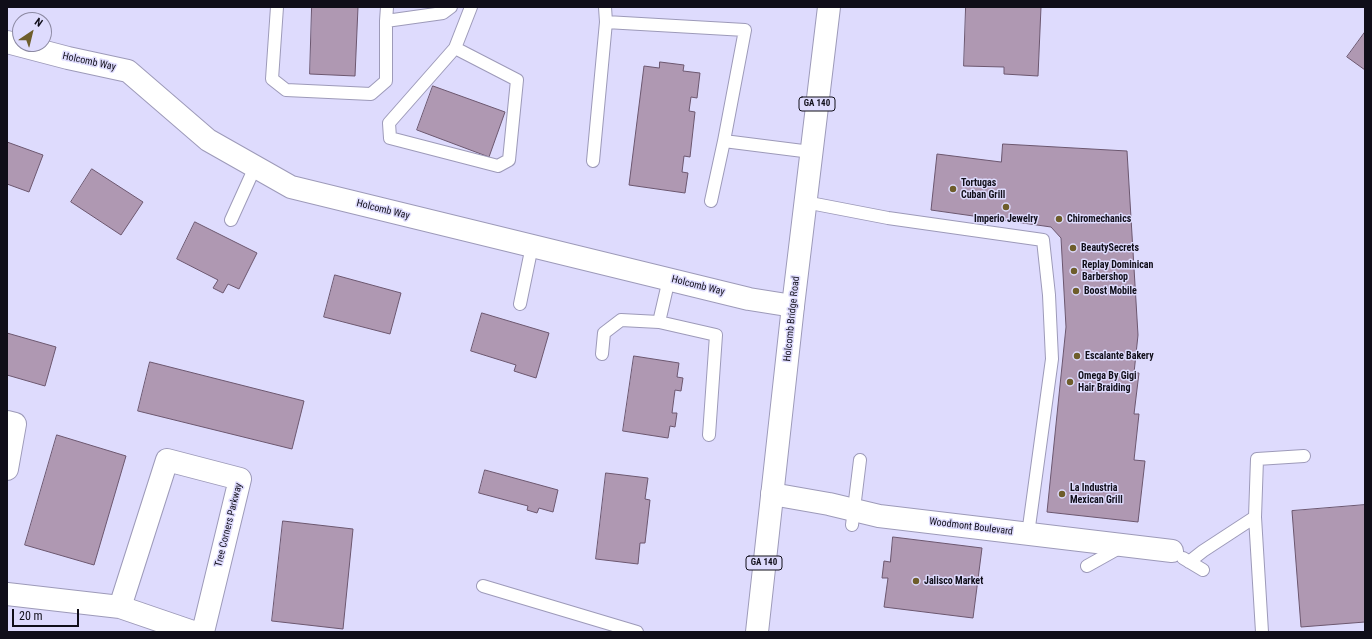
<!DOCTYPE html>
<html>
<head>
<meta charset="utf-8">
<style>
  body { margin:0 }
  #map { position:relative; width:1372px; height:639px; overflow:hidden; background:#dedbfd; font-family:"Roboto Condensed",sans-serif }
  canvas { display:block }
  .frame { position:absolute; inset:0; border:8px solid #100e19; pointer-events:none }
  .north { position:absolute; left:12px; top:12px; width:40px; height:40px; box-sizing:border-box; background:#dedbfd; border:1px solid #8c89a2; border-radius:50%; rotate:35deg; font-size:11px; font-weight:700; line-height:16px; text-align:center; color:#100e19 }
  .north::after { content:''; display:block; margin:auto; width:14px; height:18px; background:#6e5d2b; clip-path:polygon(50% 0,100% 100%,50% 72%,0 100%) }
  .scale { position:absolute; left:12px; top:609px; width:67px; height:18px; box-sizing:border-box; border:2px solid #100e19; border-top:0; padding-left:5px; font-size:12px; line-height:14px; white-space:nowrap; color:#100e19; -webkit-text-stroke:3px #dedbfd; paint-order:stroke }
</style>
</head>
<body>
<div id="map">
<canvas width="1372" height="639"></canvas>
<div class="frame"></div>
<div class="north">N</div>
<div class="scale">20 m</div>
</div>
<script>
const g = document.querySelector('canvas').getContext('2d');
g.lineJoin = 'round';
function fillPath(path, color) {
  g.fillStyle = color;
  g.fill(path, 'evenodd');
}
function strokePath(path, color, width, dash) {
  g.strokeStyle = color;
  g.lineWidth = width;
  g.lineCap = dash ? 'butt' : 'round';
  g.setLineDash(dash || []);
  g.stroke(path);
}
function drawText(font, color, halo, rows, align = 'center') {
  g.font = font + ' "Roboto Condensed",sans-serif';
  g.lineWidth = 3;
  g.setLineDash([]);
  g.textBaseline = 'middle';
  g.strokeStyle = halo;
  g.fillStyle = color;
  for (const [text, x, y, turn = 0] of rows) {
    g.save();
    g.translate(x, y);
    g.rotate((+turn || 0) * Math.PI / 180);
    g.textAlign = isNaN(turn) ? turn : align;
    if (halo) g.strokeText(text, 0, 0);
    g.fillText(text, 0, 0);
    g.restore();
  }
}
const building = new Path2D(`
  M 312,7 L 358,7 L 355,76 L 310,74 Z
  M 966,7 L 1041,7 L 1038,76 L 1004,74 L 1004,67 L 964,66 Z
  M 1365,32 L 1365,70 L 1347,57 Z
  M 660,62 L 684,65 L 683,71 L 700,73 L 697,98 L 691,97 L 689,111 L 695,112 L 690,157 L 684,156 L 682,172 L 688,173 L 685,193 L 629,185 L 644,66 L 659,68 Z
  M 433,86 L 505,112 L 489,157 L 417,130 Z
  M 7,142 L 43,155 L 29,192 L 7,184 Z
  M 1003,144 L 1127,151 L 1138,335 L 1134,373 L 1139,373 L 1134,414 L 1139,414 L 1134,460 L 1145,461 L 1138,522 L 1047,512 L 1066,327 L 1061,238 L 1051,227 L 931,210 L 937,154 L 1001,162 Z
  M 92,169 L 143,202 L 121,235 L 71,202 Z
  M 195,222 L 257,253 L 239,289 L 228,284 L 223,293 L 213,288 L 218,280 L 177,259 Z
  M 335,275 L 401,293 L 390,334 L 324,317 Z
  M 482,313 L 549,333 L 536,378 L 514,371 L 516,365 L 471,351 Z
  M 7,333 L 56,347 L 45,386 L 7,375 Z
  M 634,356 L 679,363 L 677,377 L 683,378 L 681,391 L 675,390 L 672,413 L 677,413 L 675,427 L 670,426 L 668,438 L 623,431 Z
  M 150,362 L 304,401 L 292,449 L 138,411 Z
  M 57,435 L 126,456 L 94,565 L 25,545 Z
  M 485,470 L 558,490 L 553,512 L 539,508 L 537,513 L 527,510 L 528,506 L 479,493 Z
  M 606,473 L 648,478 L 645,499 L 650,500 L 645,543 L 640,543 L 638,564 L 596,559 Z
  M 1365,505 L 1365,622 L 1301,627 L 1292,511 Z
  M 283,521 L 353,529 L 343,629 L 272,621 Z
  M 893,537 L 982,548 L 973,618 L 884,607 L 888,578 L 882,578 L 884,561 L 890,562 Z`);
fillPath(building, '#af98b2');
strokePath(building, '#6c576f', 1);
const service = new Path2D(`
  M 277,7 L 272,79 L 286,90 L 371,94 L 386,81 L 386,21 L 443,13 L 451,7
  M 605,7 L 606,22 L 745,30 L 724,141 L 811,152
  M 386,21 L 387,7
  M 455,48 L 517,80 L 509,160 L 498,166 L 390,138 L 389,123 Z
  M 455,48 L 471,7
  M 593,161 L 606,22
  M 711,201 L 724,141
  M 805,202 L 888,218 L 1043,240 L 1049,295 L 1052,359 L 1028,534
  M 231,220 L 255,167
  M 669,279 L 659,322 L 716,335 L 709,435
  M 520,304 L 532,246
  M 602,354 L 604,333 L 621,320 L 659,322
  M 852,525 L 860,460
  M 1183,558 L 1203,570
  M 1189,562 L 1203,551 L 1255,517
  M 1087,566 L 1121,547
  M 483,586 L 637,632
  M 1262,632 L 1255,517 L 1257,459 L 1304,456`);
const minor = new Path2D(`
  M 7,42 L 68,58 L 128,71 L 208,140 L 291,187 L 749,299 L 793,306
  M 7,422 L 15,424 L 7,469
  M 772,494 L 829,504 L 879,516 L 1172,551
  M 7,594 L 120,607 L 193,632
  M 120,607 L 167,460 L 240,479 L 203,632`);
const primary = new Path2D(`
  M 757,632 L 793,306 L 829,7`);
strokePath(service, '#9d9ab9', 14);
strokePath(minor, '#9d9ab9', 24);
strokePath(primary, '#9d9ab9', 24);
strokePath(service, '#fff', 12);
strokePath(minor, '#fff', 22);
strokePath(primary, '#fff', 22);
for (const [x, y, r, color] of [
  [953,189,4,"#6e5d2b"],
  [1006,207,4,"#6e5d2b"],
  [1059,219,4,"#6e5d2b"],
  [1073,248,4,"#6e5d2b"],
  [1074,271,4,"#6e5d2b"],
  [1076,291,4,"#6e5d2b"],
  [1077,356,4,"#6e5d2b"],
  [1070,382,4,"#6e5d2b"],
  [1062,494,4,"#6e5d2b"],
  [916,581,4,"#6e5d2b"]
]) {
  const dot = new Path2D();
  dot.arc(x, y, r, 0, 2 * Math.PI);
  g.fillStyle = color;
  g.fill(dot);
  strokePath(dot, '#dedbfd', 1.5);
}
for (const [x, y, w] of [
  [817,104,36],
  [764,563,36]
]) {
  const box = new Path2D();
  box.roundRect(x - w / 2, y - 7, w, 14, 3);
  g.fillStyle = '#dedbfd';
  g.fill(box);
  strokePath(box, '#100e19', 1);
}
drawText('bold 9px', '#100e19', null, [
  ["GA 140",817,104],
  ["GA 140",764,563]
]);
drawText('10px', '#100e19', '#dedbfd', [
  ["Holcomb Way",89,62,12],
  ["Holcomb Way",383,210,14],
  ["Holcomb Way",698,286,14],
  ["Holcomb Bridge Road",792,319,-84],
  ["Tree Corners Parkway",229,525,-76],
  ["Woodmont Boulevard",971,527,7]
]);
drawText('bold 10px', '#100e19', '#dedbfd', [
  ["Tortugas",961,183],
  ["Cuban Grill",961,195],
  ["Imperio Jewelry",1006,219,"center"],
  ["Chiromechanics",1067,219],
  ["BeautySecrets",1081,248],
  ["Replay Dominican",1082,265],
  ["Barbershop",1082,277],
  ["Boost Mobile",1084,291],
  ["Escalante Bakery",1085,356],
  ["Omega By Gigi",1078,376],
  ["Hair Braiding",1078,388],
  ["La Industria",1070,488],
  ["Mexican Grill",1070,500],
  ["Jalisco Market",924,581]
], 'left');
</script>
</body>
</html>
